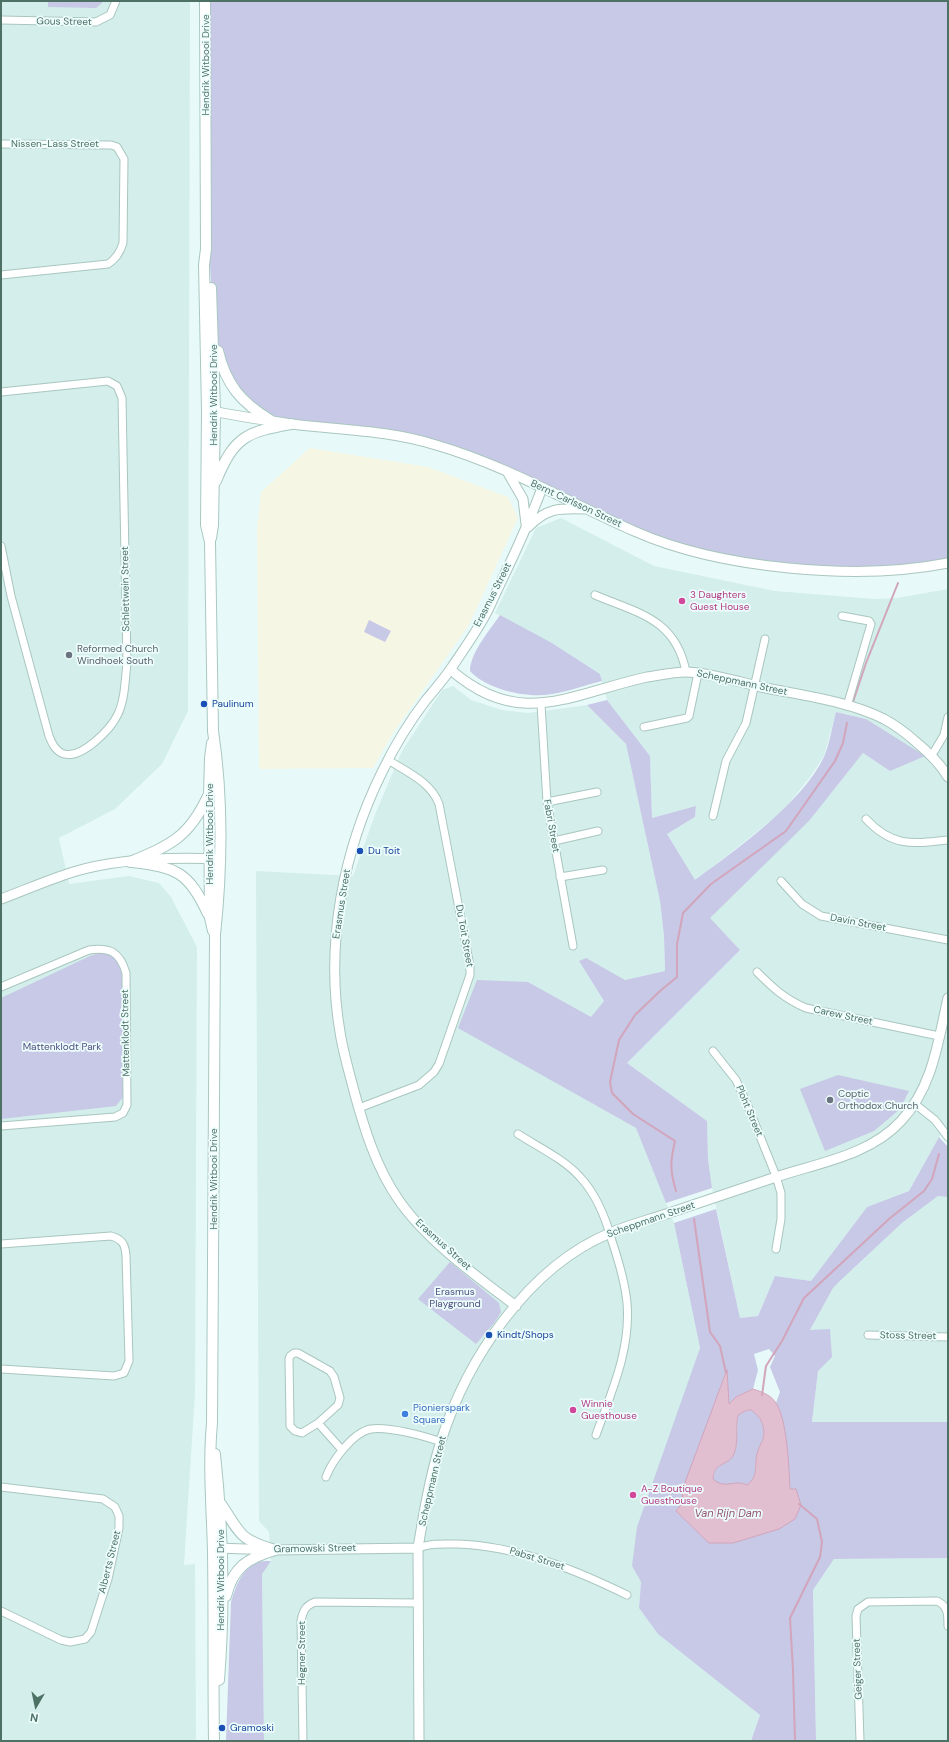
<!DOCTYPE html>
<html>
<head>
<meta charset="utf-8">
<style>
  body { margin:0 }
  #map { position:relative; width:949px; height:1742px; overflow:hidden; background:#e7faf9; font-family:"DM Sans",sans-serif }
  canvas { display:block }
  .frame { position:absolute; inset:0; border:2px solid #4e7166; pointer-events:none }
  .north { position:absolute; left:16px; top:1686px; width:40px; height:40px; -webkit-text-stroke:3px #edfdfc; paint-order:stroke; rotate:189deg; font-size:11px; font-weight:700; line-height:16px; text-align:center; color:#4e7166 }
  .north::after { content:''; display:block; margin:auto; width:14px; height:18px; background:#4e7166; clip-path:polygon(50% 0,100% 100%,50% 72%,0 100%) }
</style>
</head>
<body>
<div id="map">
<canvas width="949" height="1742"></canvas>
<div class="frame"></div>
<div class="north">N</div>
</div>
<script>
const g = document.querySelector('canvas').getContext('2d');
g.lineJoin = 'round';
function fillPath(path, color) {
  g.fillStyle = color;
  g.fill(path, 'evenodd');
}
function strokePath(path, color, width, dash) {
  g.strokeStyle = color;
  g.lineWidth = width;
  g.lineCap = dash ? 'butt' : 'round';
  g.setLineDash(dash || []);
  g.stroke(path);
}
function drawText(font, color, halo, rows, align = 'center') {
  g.font = font + ' "DM Sans",sans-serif';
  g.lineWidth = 3.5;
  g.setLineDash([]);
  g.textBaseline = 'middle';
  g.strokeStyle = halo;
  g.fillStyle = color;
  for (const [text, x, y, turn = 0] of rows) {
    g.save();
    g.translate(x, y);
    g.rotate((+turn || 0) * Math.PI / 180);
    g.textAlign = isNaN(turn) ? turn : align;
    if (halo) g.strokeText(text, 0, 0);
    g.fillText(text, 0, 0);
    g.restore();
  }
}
fillPath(new Path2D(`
  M 1,1 L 190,1 L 188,711 L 162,764 L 115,809 L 59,838 L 69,884 L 129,876 L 159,883 L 171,897 L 197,947 L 195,1393 L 184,1565 L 195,1564 L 196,1741 L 1,1741 Z
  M 561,518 L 654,566 L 775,591 L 875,599 L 897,598 L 948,589 L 948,1127 L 939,1137 L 909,1191 L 867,1207 L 811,1281 L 775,1276 L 758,1316 L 740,1318 L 712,1188 L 708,1159 L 707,1121 L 627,1063 L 740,950 L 709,918 L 809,821 L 863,753 L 890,771 L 866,719 L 836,712 L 824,756 L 810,777 L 783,811 L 695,881 L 667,834 L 695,817 L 696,807 L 652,818 L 650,756 L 607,700 L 600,674 L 552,643 L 495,613 L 536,528 Z
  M 453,686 L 471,700 L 502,710 L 528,713 L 587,705 L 626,744 L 660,901 L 664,936 L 665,971 L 625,980 L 586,959 L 579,961 L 604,1001 L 591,1018 L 528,982 L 459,1028 L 636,1128 L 674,1223 L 700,1348 L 632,1566 L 641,1582 L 639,1608 L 658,1634 L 760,1715 L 751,1741 L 264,1741 L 262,1573 L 271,1561 L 269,1532 L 259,1521 L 256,871 L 353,876 L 376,812 L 402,751 L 442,690 Z
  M 938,1196 L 948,1197 L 948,1422 L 812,1423 L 818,1371 L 810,1330 L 833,1288 L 902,1223 Z
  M 948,1558 L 948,1741 L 816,1741 L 813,1590 L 834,1559 Z`), '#d3eeeb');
fillPath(new Path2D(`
  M 310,448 L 428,467 L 508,497 L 518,518 L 469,625 L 393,733 L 373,768 L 259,769 L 257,529 L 261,492 Z`), '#f6f6e4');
fillPath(new Path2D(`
  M 48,1 L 102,1 L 102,3 L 96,8 L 48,7 Z
  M 205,1 L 948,1 L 948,563 L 921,568 L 768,565 L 674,545 L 437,445 L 270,420 L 227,380 L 214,334 L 210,264 L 206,248 Z
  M 500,615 L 552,643 L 600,674 L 602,681 C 585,685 561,694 544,695 C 522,697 485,688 470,671 C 470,653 490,630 500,615 Z
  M 369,620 L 391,631 L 385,642 L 364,632 Z
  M 607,700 L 650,756 L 652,818 L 696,806 L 695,817 L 667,834 L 695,880 C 737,849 801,804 824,757 C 830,743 832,726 836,712 L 866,719 L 925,756 L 890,771 L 863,753 L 809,821 L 710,918 L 740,950 L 627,1063 L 707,1121 L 708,1159 L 712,1188 L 666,1203 L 636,1128 L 458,1028 L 477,980 L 528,982 L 591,1017 L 604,1001 L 579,961 L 586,958 L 625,980 L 665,971 L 664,936 L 660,901 L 626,744 L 587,705 Z
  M 108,950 L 120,964 L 122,971 L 123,1097 L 116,1106 L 1,1119 L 1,998 L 90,956 Z
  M 838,1075 L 909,1091 L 900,1109 L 874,1131 L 825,1151 L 800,1089 Z
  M 939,1137 L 948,1147 L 948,1197 L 938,1196 L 902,1223 L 840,1281 L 833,1288 L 810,1330 L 830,1329 L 832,1357 L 818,1371 L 812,1422 L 948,1422 L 948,1558 L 834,1559 L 813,1590 L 816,1741 L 751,1741 L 760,1715 L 658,1634 L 639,1608 L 641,1582 L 632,1566 L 637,1527 L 700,1348 L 674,1223 L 716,1209 L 740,1318 L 758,1316 L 775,1276 L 811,1281 L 867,1207 L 909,1191 ZM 769,1349 L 775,1356 L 770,1367 L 780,1392 L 776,1403 L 783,1424 L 790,1489 L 710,1543 L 676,1511 L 683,1502 L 726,1371 L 729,1404 L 736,1397 L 753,1389 L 758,1370 L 754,1354 Z
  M 450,1262 L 499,1303 L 501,1312 L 495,1322 L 476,1344 L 418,1299 Z
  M 751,1410 C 761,1416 766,1427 763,1439 C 761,1444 758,1449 757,1454 C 754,1466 759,1476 747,1485 C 734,1478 726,1492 713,1480 C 714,1463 726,1466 734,1453 C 739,1446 736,1425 738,1415 L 745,1411 Z
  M 271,1561 L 262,1574 L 264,1741 L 226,1741 L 231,1602 C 235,1588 241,1571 255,1563 C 259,1561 266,1561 271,1561 Z`), '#c7c9e6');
const water = new Path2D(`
  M 727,1370 L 729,1404 L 736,1397 L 753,1389 C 762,1392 771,1395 776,1403 C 787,1419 789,1468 790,1489 L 796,1489 L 801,1505 L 795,1519 L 779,1529 L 733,1543 L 709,1543 L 676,1511 L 683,1502 L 682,1491 ZM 751,1410 C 761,1416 766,1427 763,1439 C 761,1444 758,1449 757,1454 C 754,1466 759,1476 747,1485 C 735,1479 724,1490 713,1479 C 714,1461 728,1467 734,1454 C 739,1442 735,1428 738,1415 L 745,1411 Z`);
fillPath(water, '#e1bed0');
strokePath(water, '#d2a5bc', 1);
strokePath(new Path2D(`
  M 853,702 L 866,663 L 898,583
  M 676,1191 C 670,1171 670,1162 675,1141 L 633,1114 L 612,1093 L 610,1082 L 619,1040 L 635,1015 L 660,991 L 677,977 L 677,944 L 683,913 L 711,884 L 786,831 L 835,761 L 843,743 L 847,723
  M 694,1219 L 710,1332 L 720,1346 L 726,1373
  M 762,1395 L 766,1366 L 782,1341 L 804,1298 L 889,1219 L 924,1191 L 932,1179 L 939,1154
  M 795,1741 L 793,1670 L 790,1618 L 820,1557 L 822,1542 L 817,1519 L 799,1504`), '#d2a5bc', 2);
const minor = new Path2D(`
  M 1,20 L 96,22 L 110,15 L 116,1
  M 1,144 L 111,145 L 117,147 L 124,159 L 123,243 C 120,253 116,259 108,264 L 1,275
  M 1,392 L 108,381 L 117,386 L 122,398 L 127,663 C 125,680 125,699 118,714 C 111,729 82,759 64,754 C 55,751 52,743 49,736 L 11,596 L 1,546
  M 595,595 C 638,613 676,619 686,672
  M 842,616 L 869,621 L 871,624 L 847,706
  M 541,704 L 547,802 L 573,946
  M 644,727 L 687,718 L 689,716 L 698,673
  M 932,755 L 944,735 L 948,717
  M 547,802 L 597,792
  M 713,816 L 726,761 L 746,723 L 765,639
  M 866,819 C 892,847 912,844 948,840
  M 554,841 L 598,831
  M 560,877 L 603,870
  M 781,881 L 802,904 L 821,916 L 948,940
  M 757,972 C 774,989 785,999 806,1008 L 939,1036
  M 1,987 L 89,950 C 110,947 120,952 126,973 L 127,1105 L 123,1113 L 115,1117 L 1,1126
  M 713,1051 L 736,1080 L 747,1104 L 776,1176 L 781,1193 L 781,1219 L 776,1249
  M 915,1104 L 935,1120 L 948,1137
  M 359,1108 L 419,1085 L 434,1072 L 439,1064 L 470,975 L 470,966 L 439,804 C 431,782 407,772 388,760
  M 518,1134 C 538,1147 564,1159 580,1177 C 596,1194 606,1219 612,1241 C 619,1262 625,1282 627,1303 C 631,1350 611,1393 596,1435
  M 1,1244 L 111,1236 C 122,1239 125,1244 126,1255 L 129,1361 L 124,1373 L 114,1376 L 1,1369
  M 868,1335 L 948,1337
  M 294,1353 L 298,1353 L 330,1371 L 334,1377 L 340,1398 L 338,1405 L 318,1423 L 302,1433 L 295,1431 L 290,1426 L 290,1422 L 289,1359 L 290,1356 Z
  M 318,1423 L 342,1450
  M 326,1477 C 332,1461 353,1432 371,1429 C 387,1426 425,1436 441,1442
  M 1,1487 L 103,1499 L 115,1507 L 119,1516 L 119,1528 L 108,1579 L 91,1632 L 85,1639 L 70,1642 L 61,1640 L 1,1611
  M 418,1548 C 431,1543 443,1544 457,1544 C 517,1546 574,1569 627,1595
  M 303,1741 L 301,1621 C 303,1611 305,1606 315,1602 L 419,1603
  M 860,1741 L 856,1616 L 858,1609 L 868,1602 L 937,1601 C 948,1606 948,1614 948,1626`);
const tertiary = new Path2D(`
  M 208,410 C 235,416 264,420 292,424 C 340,430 389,430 436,445 C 505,465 568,502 634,531 C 719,569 857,581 948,563
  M 508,473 L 523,499 L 526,524
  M 528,527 C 547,508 559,508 584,509
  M 451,670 C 520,730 570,694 647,677 C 660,675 674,672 686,672 C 707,672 740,682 761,687 C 799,695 849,701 884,719 C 895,725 906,733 916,742 C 928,752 940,763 948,777
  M 1,899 C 25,890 48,880 73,872 C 119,858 172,857 219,859
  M 516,1306 C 476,1276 426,1240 398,1199 C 376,1167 364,1128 354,1091 C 349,1071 343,1052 340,1032 C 325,944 343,851 382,772 C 394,747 409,722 426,700 C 435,689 444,679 452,667 C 464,649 477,631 487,612 C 492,602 496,592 501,582 C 516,551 530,520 542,488
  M 216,1548 L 275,1550 L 418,1548
  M 419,1741 L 418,1548 C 424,1512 430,1476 441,1441 C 467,1359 528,1267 610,1233 C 628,1225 648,1220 666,1214 C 702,1202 737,1190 773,1178 C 817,1163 869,1156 901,1121 C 933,1087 938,1041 948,998`);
const secondary = new Path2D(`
  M 205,1 L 206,249 L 204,265 L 207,410 L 206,525 L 210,542 L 213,731 C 223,797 222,869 215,935 L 212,1423 C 208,1466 212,1509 213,1553 C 214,1616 213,1678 214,1741
  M 218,351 C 226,385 241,402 270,420
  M 216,481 C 234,437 246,432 291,424
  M 211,538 L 213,525 L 215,411 L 211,288
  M 212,743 L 210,758 L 209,794 L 210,918 L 213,931
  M 130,862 C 171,845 189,837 208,796
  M 132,862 C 176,867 189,872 208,914
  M 215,1454 C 223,1529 225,1605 219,1680
  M 221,1504 C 241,1534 238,1539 275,1550
  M 226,1596 C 233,1567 248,1558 275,1550`);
strokePath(minor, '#a9c6bf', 9);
strokePath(tertiary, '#a9c6bf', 11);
strokePath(secondary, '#a8c8c1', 12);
strokePath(minor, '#fff', 7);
strokePath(tertiary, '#fff', 9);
strokePath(secondary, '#fff', 10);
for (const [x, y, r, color] of [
  [682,601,4,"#d1479c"],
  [69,655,4,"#6b7280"],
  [204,704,4,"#1a4fb4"],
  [360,851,4,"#1a4fb4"],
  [830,1100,4,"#6b7280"],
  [489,1335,4,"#1a4fb4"],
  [573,1410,4,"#d1479c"],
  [405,1414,4,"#3f7fe0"],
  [633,1495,4,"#d1479c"],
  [222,1728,4,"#1a4fb4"]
]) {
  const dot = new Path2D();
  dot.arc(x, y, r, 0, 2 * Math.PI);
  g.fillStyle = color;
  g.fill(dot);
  strokePath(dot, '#edfdfc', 1.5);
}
drawText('10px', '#4e7166', '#edfdfc', [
  ["Gous Street",64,22,1],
  ["Hendrik Witbooi Drive",206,65,-90],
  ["Nissen-Lass Street",55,144],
  ["Hendrik Witbooi Drive",214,395,-90],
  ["Bernt Carlsson Street",576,504,25],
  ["Schlettwein Street",126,589,-91],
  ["Erasmus Street",493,595,-63],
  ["Scheppmann Street",742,683,12],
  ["Fabri Street",551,826,80],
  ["Hendrik Witbooi Drive",210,834,-90],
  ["Erasmus Street",342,904,-81],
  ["Davin Street",858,923,11],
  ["Du Toit Street",464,936,80],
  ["Carew Street",843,1016,12],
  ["Mattenklodt Street",126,1033,-91],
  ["Ploht Street",749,1111,67],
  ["Hendrik Witbooi Drive",214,1179,-90],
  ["Scheppmann Street",651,1220,-19],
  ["Erasmus Street",443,1245,42],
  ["Stoss Street",908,1336,1],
  ["Scheppmann Street",433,1481,-77],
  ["Gramowski Street",315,1549,-1],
  ["Pabst Street",537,1559,17],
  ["Alberts Street",110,1562,-76],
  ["Hendrik Witbooi Drive",221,1580,-90],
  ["Hegner Street",302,1653,-90],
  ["Geiger Street",858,1669,-92]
]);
drawText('10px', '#b23c85', '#edfdfc', [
  ["3 Daughters",690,595],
  ["Guest House",690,607],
  ["Winnie",581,1404],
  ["Guesthouse",581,1416],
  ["A-Z Boutique",641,1489],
  ["Guesthouse",641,1501]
], 'left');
drawText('10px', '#5b616d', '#edfdfc', [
  ["Reformed Church",77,649],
  ["Windhoek South",77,661],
  ["Coptic",838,1094],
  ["Orthodox Church",838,1106]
], 'left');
drawText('10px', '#164399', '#edfdfc', [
  ["Paulinum",212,704],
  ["Du Toit",368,851],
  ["Kindt/Shops",497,1335],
  ["Gramoski",230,1728]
], 'left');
drawText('10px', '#504e80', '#edfdfc', [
  ["Mattenklodt Park",62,1047],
  ["Erasmus",455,1292],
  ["Playground",455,1304]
]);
drawText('10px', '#366cbe', '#edfdfc', [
  ["Pionierspark",413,1408],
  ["Square",413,1420]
], 'left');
drawText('italic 11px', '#955575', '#edfdfc', [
  ["Van Rijn Dam",728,1514]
]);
</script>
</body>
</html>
